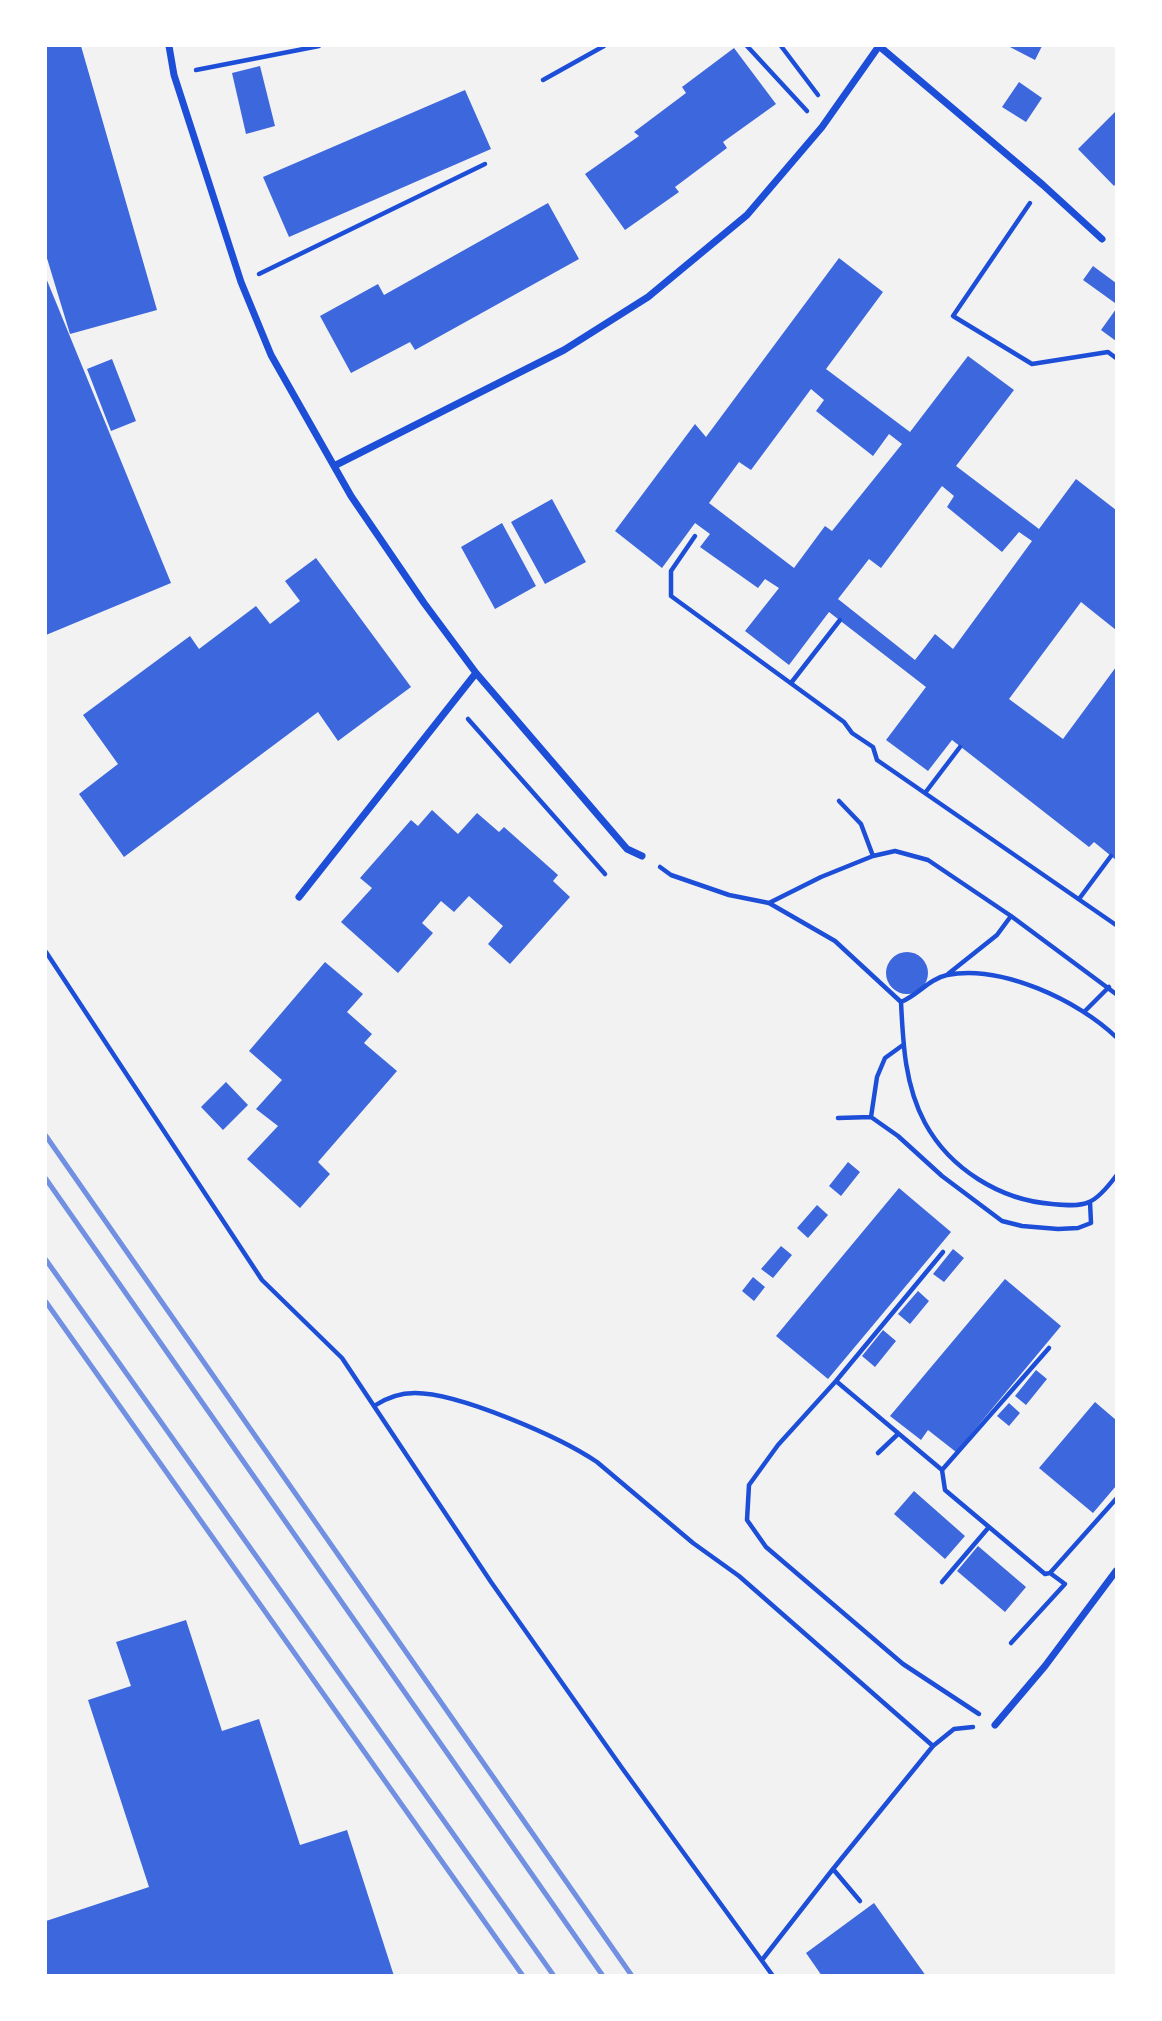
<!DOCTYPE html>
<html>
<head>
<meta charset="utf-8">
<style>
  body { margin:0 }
  #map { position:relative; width:1162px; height:2021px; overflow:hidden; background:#f2f2f2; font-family:"Fira Sans Condensed",sans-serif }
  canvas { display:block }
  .frame { position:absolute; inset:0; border:47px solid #fff; pointer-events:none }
</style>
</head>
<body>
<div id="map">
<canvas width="1162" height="2021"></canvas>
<div class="frame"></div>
</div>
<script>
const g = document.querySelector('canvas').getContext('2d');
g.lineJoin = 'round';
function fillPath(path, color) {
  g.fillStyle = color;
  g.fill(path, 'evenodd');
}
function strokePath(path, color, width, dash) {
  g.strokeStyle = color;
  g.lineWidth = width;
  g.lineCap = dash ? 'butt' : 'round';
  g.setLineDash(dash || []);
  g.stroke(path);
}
fillPath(new Path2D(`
  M 46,46 L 81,46 L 157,310 L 70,334 L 46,255 Z
  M 1008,46 L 1042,46 L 1035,60 Z
  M 734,48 L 776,104 L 723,142 L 727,148 L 675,187 L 679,192 L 625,230 L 585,174 L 639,136 L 634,132 L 686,93 L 682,87 Z
  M 260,66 L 275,126 L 246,134 L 232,73 Z
  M 1019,82 L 1042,98 L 1026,122 L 1002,107 Z
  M 465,90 L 491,149 L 289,237 L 263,177 Z
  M 1116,111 L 1116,183 L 1114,186 L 1078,149 Z
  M 548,203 L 579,259 L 415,350 L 410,342 L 351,373 L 320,316 L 378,284 L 384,295 Z
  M 839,258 L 883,292 L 826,369 L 910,432 L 968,356 L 1014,390 L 956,466 L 1039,529 L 1076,479 L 1116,510 L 1116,630 L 1081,602 L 1009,699 L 1063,739 L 1116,667 L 1116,860 L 1094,842 L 1089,847 L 952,740 L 928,771 L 886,740 L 926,687 L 829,612 L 789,665 L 745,631 L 779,588 L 765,579 L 758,588 L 700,547 L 710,534 L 695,523 L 662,568 L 615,531 L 695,424 L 706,437 ZM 811,389 L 824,400 L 816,411 L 873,456 L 889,434 L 902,444 L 832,531 L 825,526 L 794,568 L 709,503 L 739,462 L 751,470 ZM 942,486 L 954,496 L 947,507 L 1002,552 L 1019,532 L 1032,541 L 953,649 L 935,634 L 915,660 L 838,599 L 869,559 L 881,568 Z
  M 1093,266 L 1116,283 L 1115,303 L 1083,280 Z
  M 46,278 L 171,583 L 46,635 Z
  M 1116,309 L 1116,341 L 1101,330 Z
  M 112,359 L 136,421 L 111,431 L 87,369 Z
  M 552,499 L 586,562 L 545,584 L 511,522 Z
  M 502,523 L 536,586 L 495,609 L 461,547 Z
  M 316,558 L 411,687 L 338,741 L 318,712 L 124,857 L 79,794 L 118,764 L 83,715 L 190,636 L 199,649 L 256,606 L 270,624 L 300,601 L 285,581 Z
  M 432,810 L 458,834 L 477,813 L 499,832 L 504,827 L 558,875 L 553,881 L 570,897 L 510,964 L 488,944 L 503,926 L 469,896 L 454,912 L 441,901 L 422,923 L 433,933 L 398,973 L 341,922 L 372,888 L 360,878 L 411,820 L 418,826 Z
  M886 973a21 21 0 1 1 42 0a21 21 0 1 1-42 0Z
  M 325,962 L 363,994 L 347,1012 L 372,1034 L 364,1043 L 397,1071 L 318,1162 L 330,1174 L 300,1208 L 247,1159 L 278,1126 L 256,1109 L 282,1080 L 249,1051 Z
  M 226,1082 L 248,1105 L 223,1130 L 201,1107 Z
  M 848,1162 L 860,1172 L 841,1196 L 829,1186 Z
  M 899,1188 L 951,1232 L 828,1379 L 776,1336 Z
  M 817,1205 L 828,1215 L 808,1238 L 797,1228 Z
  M 781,1246 L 792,1255 L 773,1278 L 761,1269 Z
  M 953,1249 L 964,1258 L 944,1282 L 933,1274 Z
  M 753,1277 L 765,1287 L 754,1301 L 742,1291 Z
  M 1005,1279 L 1061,1326 L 956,1452 L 928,1430 L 921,1440 L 890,1416 Z
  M 918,1291 L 929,1301 L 910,1324 L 898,1314 Z
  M 883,1330 L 896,1341 L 875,1367 L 862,1356 Z
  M 1036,1370 L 1047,1379 L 1026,1405 L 1015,1396 Z
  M 1095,1402 L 1116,1420 L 1116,1486 L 1093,1513 L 1039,1468 Z
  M 1009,1403 L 1020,1413 L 1009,1426 L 997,1416 Z
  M 914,1491 L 965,1536 L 945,1559 L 894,1514 Z
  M 978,1546 L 1026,1587 L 1005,1612 L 957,1571 Z
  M 186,1620 L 222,1731 L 259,1719 L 300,1845 L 347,1830 L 394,1976 L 46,1976 L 46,1921 L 149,1887 L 88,1700 L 131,1686 L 116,1642 Z
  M 874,1903 L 926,1976 L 822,1976 L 806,1953 Z`), '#3d67dc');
strokePath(new Path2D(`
  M 747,46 L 807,111
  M 781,46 L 818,95
  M 196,70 L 319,46
  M 543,80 L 604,46
  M 1030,203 L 953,316 L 1032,364 L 1108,352 L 1116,358
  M 259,274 L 485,164
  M 695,536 L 671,571 L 671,596 L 844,722 L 852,733 L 873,747 L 877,760 L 1116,925
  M 791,683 L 840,620
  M 468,719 L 605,874
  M 925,793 L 960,747
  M 839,801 L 861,824 L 873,856
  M 660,867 L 671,875 L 729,895 L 769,903 L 821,877 L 873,856 L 895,851 L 928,860 L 1011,916 L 1116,994
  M 1079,899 L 1111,856
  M 769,903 L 835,941 L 901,1002
  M 46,952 L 262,1280 L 342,1358 L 491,1582 L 622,1768 L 773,1976
  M 948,974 L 997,935 L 1011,916
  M 1084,1012 L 1109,987
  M 1116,1037 C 1079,1001 1001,964 947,975 C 929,979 918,995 901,1002 C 903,1044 905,1086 925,1123 C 950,1169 1000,1200 1052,1204 C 1063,1205 1079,1207 1089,1202 C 1099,1198 1110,1184 1116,1176
  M 871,1117 L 877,1077 L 885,1058 L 903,1045
  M 838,1118 L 871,1117 L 898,1136 L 942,1176 L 1002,1221 L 1022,1226 L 1058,1229 L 1078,1228 L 1091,1223 L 1090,1202
  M 943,1252 L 836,1381 L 942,1470 L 945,1490 L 1045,1574 L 1050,1573 L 1116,1499
  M 836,1381 L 778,1445 L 749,1485 L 747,1520 L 766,1547 L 903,1664 L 979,1714
  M 374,1406 C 386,1398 400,1393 415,1393 C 459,1393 560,1437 597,1462 L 693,1543 L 739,1576 L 933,1746
  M 878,1453 L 898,1434
  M 942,1470 L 1049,1348
  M 942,1582 L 989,1527
  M 1011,1643 L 1065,1584 L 1050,1573
  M 833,1869 L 860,1901
  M 762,1960 L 833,1869 L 933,1746 L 954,1729 L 973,1727`), '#1d4ed8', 4.5);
strokePath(new Path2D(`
  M 169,46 L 174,75 L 241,282 L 271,355 L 351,496 L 424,603 L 476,673 L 627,849 L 642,856
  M 334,466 L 564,350 L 648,297 L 747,215 L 822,127 L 879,46 L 1043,185 L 1102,239
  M 299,897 L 476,673
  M 995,1725 L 1045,1666 L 1116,1571`), '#1d4ed8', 7);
strokePath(new Path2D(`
  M 46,1136 L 632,1976
  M 46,1179 L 603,1976
  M 46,1260 L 554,1976
  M 46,1302 L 523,1976`), '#7290e2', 5);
</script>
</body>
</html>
